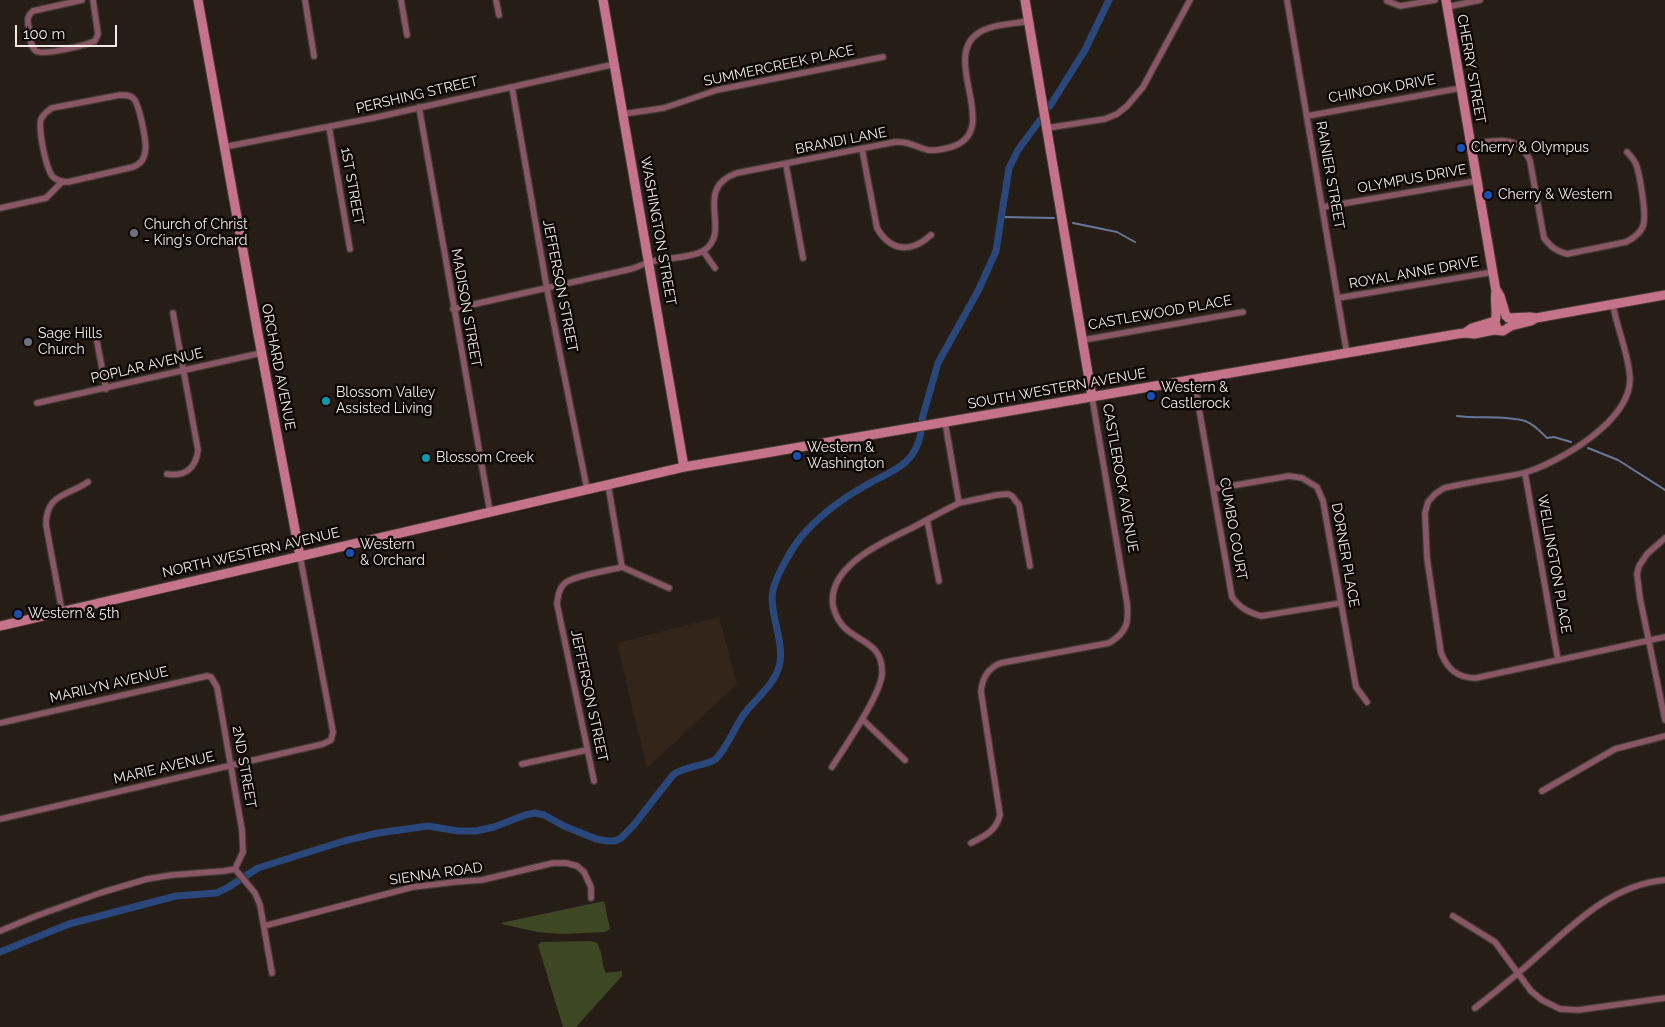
<!DOCTYPE html>
<html>
<head>
<meta charset="utf-8">
<style>
  body { margin:0 }
  #map { position:relative; width:1665px; height:1027px; overflow:hidden; background:#271d17; font-family:Raleway,sans-serif }
  canvas { display:block }
  .scale { position:absolute; left:15px; top:25px; width:102px; height:22px; box-sizing:border-box; border:2px solid #f0e9e5; border-top:0; padding-left:6px; font-size:15px; line-height:18px; white-space:nowrap; color:#f0e9e5; -webkit-text-stroke:4px #0d0806; paint-order:stroke }
</style>
</head>
<body>
<div id="map">
<canvas width="1665" height="1027"></canvas>
<div class="scale">100 m</div>
</div>
<script>
const g = document.querySelector('canvas').getContext('2d');
g.lineJoin = 'round';
function fillPath(path, color) {
  g.fillStyle = color;
  g.fill(path, 'evenodd');
}
function strokePath(path, color, width, dash) {
  g.strokeStyle = color;
  g.lineWidth = width;
  g.lineCap = dash ? 'butt' : 'round';
  g.setLineDash(dash || []);
  g.stroke(path);
}
function drawText(font, color, halo, rows, align = 'center') {
  g.font = font + ' Raleway,sans-serif';
  g.lineWidth = 5;
  g.setLineDash([]);
  g.textBaseline = 'middle';
  g.strokeStyle = halo;
  g.fillStyle = color;
  for (const [text, x, y, turn = 0] of rows) {
    g.save();
    g.translate(x, y);
    g.rotate((+turn || 0) * Math.PI / 180);
    g.textAlign = isNaN(turn) ? turn : align;
    if (halo) g.strokeText(text, 0, 0);
    g.fillText(text, 0, 0);
    g.restore();
  }
}
fillPath(new Path2D(`
  M 719,617 L 737,684 L 647,768 L 617,643 Z`), '#34251b');
fillPath(new Path2D(`
  M 604,901 L 610,929 L 605,932 L 562,934 L 537,932 L 502,924 L 501,923 Z
  M 590,941 L 597,943 C 603,952 601,964 606,973 L 622,971 L 622,976 L 576,1027 L 563,1027 L 538,945 L 541,942 Z`), '#3d4723');
strokePath(new Path2D(`
  M 1002,217 L 1054,218
  M 1073,223 L 1117,232 L 1135,242
  M 1457,416 C 1479,419 1503,415 1525,421 C 1534,424 1540,431 1547,438 L 1554,437 L 1571,442
  M 1588,448 L 1618,460 L 1665,490`), '#65789a', 2);
strokePath(new Path2D(`
  M 1050,106 L 1085,50 L 1109,0
  M 922,419 L 938,363 L 979,289 L 996,251 L 1009,168 L 1018,150 L 1040,120
  M 0,952 L 69,924 L 176,896 L 216,893 L 227,888 L 258,868 L 344,841 L 378,833 L 428,826 L 458,831 L 476,831 L 494,827 L 525,815 L 535,813 L 544,815 L 564,826 L 596,839 L 607,841 L 615,841 L 621,838 L 633,826 L 673,775 C 685,766 702,767 716,759 C 728,746 734,728 744,714 C 756,698 777,683 780,662 C 783,640 772,619 772,598 C 772,581 791,550 801,537 C 818,517 842,499 863,487 C 890,471 915,467 921,432`), '#29477a', 7);
const street = new Path2D(`
  M 82,0 L 33,11 C 27,16 27,21 29,28 C 30,35 30,47 36,51 C 44,56 86,45 95,41 L 98,34 L 93,0
  M 305,0 L 314,56
  M 401,0 L 407,35
  M 496,0 L 499,15
  M 1287,0 L 1347,354
  M 1387,1 L 1400,6 L 1435,0
  M 1447,7 L 1480,0
  M 512,87 L 547,289 L 587,489
  M 120,95 C 126,95 131,95 134,99 C 138,104 139,112 141,118 C 144,134 153,160 133,167 L 68,182 C 62,182 58,181 53,177 C 46,169 38,130 41,119 C 44,114 47,111 52,108 Z
  M 419,107 L 490,512
  M 623,114 L 664,108 L 717,90 L 883,57
  M 1307,116 L 1461,88
  M 329,127 L 350,249
  M 1047,128 L 1105,119 L 1117,114 L 1127,106 L 1143,87 L 1190,0
  M 1471,144 C 1494,141 1519,133 1530,161 L 1544,238 C 1551,247 1556,251 1567,254 L 1626,242 C 1634,238 1640,234 1643,226 C 1647,215 1640,176 1636,164 C 1634,160 1630,155 1627,152
  M 224,147 L 373,118 L 615,64
  M 862,149 L 877,228 C 891,252 911,253 931,235
  M 786,165 L 803,258
  M 1323,207 L 1476,181
  M 0,208 L 46,198 L 62,182
  M 703,251 L 715,268
  M 1338,298 L 1493,272
  M 1613,305 C 1617,329 1629,354 1630,379 C 1630,421 1561,461 1527,472 C 1517,475 1507,476 1497,478 C 1479,481 1462,484 1444,488 L 1435,494 L 1428,502 L 1425,513 L 1427,558 L 1441,653 C 1448,670 1458,678 1476,678 L 1665,637
  M 453,309 L 631,269 C 637,267 644,264 650,262 C 664,258 691,258 703,251 C 734,232 691,189 737,173 L 895,142 C 910,141 915,147 928,150 C 935,151 944,149 951,147 C 1003,132 941,60 977,34 C 990,24 1013,24 1029,21
  M 95,331 L 106,389
  M 1083,340 L 1243,312
  M 1194,380 L 1232,597 C 1240,608 1248,612 1261,616 L 1341,603
  M 37,403 L 261,353
  M 1525,473 L 1558,660
  M 167,474 C 185,477 196,468 198,450 L 173,313
  M 608,484 L 622,567
  M 1213,489 L 1289,476 L 1302,478 L 1317,487 L 1323,501 L 1356,687 L 1367,702
  M 959,503 L 997,495 L 1008,494 L 1012,496 L 1019,505 L 1030,566
  M 927,520 L 939,581
  M 1665,538 L 1647,554 L 1639,566 L 1637,574 L 1640,598 L 1665,720
  M 622,567 L 669,588
  M 62,611 L 46,525 C 46,493 68,496 88,482
  M 862,719 L 905,760
  M 0,723 L 207,676 L 211,677 L 217,687 L 242,830 L 243,852 L 235,869 L 224,871 L 172,875 L 147,879 L 100,893 L 36,916 L 0,931
  M 522,764 L 587,750
  M 832,767 C 844,748 882,693 882,673 C 883,645 862,643 846,629 C 839,623 835,614 833,606 C 827,566 883,542 912,528 C 928,519 943,511 959,503 L 945,422
  M 594,781 L 557,604 C 558,596 559,588 565,583 C 572,576 611,570 622,567
  M 1542,791 L 1615,749 L 1665,736
  M 0,819 L 323,744 L 331,740 L 333,732 L 300,556
  M 971,843 C 985,836 996,831 1000,815 L 981,692 C 982,678 988,668 1001,663 L 1109,643 C 1127,632 1129,623 1127,603 L 1092,397
  M 235,869 L 255,893 L 260,905 L 272,973
  M 1453,916 L 1495,942 L 1531,991 L 1542,1000 L 1560,1009 L 1578,1010 L 1665,998
  M 264,926 L 413,887 L 455,882 L 482,880 L 553,863 L 566,863 L 577,866 L 584,872 L 591,887 L 591,898
  M 1475,1008 C 1494,993 1513,978 1531,962 C 1571,927 1609,885 1665,880`);
const secondary = new Path2D(`
  M 198,0 L 258,334 L 300,556
  M 603,0 L 684,467
  M 1025,0 L 1092,397
  M 1446,0 L 1496,291 C 1494,302 1498,312 1495,323 L 1498,330
  M 1497,291 L 1500,296 L 1506,316
  M 1508,318 L 1530,317 L 1536,318 L 1665,295
  M 1465,333 L 1472,328 L 1495,321
  M 0,626 L 684,467 L 1457,334 L 1465,333 L 1474,334 L 1494,330 L 1503,331 L 1511,326 L 1531,321 L 1536,318`);
strokePath(street, '#433a34', 8);
strokePath(secondary, '#433a34', 11);
strokePath(street, '#885664', 5.5);
strokePath(secondary, '#c4738a', 9);
for (const [x, y, r, color] of [
  [1461,148,5,"#1a4fb4"],
  [1488,195,5,"#1a4fb4"],
  [134,233,5,"#6b7280"],
  [28,342,5,"#6b7280"],
  [1151,396,5,"#1a4fb4"],
  [326,401,5,"#0f9aa8"],
  [797,456,5,"#1a4fb4"],
  [426,458,5,"#0f9aa8"],
  [350,553,5,"#1a4fb4"],
  [18,614,5,"#1a4fb4"]
]) {
  const dot = new Path2D();
  dot.arc(x, y, r, 0, 2 * Math.PI);
  g.fillStyle = color;
  g.fill(dot);
  strokePath(dot, '#0d0806', 2);
}
drawText('14px', '#f0e9e5', '#0d0806', [
  ["SUMMERCREEK PLACE",779,66,-12],
  ["CHERRY STREET",1471,69,80],
  ["CHINOOK DRIVE",1382,89,-10],
  ["PERSHING STREET",417,95,-13],
  ["BRANDI LANE",841,141,-11],
  ["RAINIER STREET",1330,175,80],
  ["OLYMPUS DRIVE",1412,179,-10],
  ["1ST STREET",352,186,80],
  ["WASHINGTON STREET",658,231,80],
  ["ROYAL ANNE DRIVE",1414,273,-10],
  ["JEFFERSON STREET",560,286,79],
  ["MADISON STREET",466,308,80],
  ["CASTLEWOOD PLACE",1160,313,-10],
  ["POPLAR AVENUE",147,366,-13],
  ["ORCHARD AVENUE",278,367,79],
  ["SOUTH WESTERN AVENUE",1057,389,-10],
  ["CASTLEROCK AVENUE",1120,478,80],
  ["CUMBO COURT",1233,529,80],
  ["NORTH WESTERN AVENUE",251,553,-13],
  ["DORNER PLACE",1345,555,80],
  ["WELLINGTON PLACE",1554,564,80],
  ["MARILYN AVENUE",109,685,-13],
  ["JEFFERSON STREET",589,696,78],
  ["2ND STREET",244,767,80],
  ["MARIE AVENUE",164,768,-13],
  ["SIENNA ROAD",436,874,-8]
]);
drawText('14px', '#f0e9e5', '#0d0806', [
  ["Cherry & Olympus",1471,148],
  ["Cherry & Western",1498,195],
  ["Church of Christ",144,225],
  ["- King's Orchard",144,241],
  ["Sage Hills",38,334],
  ["Church",38,350],
  ["Western &",1161,388],
  ["Castlerock",1161,404],
  ["Blossom Valley",336,393],
  ["Assisted Living",336,409],
  ["Western &",807,448],
  ["Washington",807,464],
  ["Blossom Creek",436,458],
  ["Western",360,545],
  ["& Orchard",360,561],
  ["Western & 5th",28,614]
], 'left');
</script>
</body>
</html>
